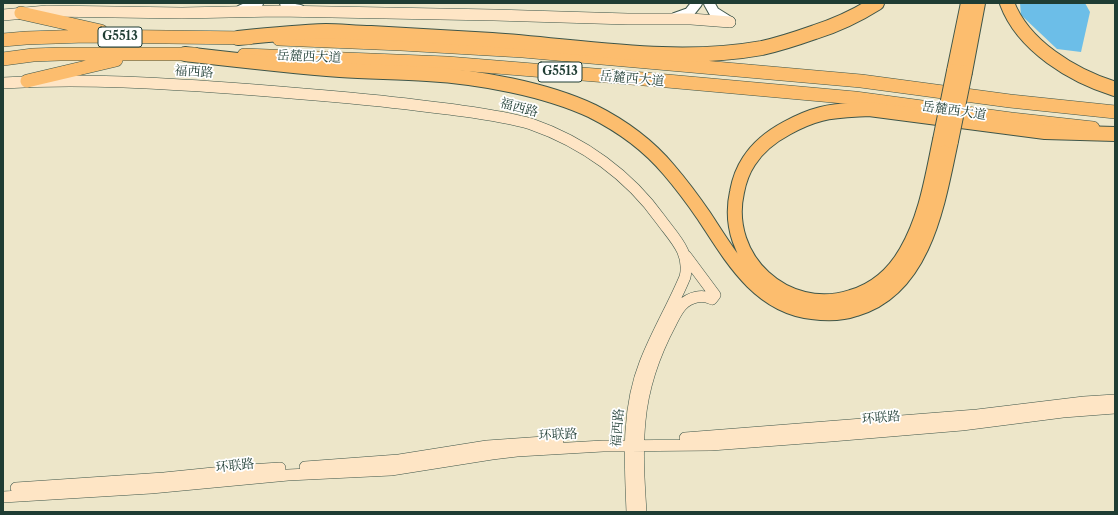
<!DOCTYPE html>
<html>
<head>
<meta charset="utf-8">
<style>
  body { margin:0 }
  #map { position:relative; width:1118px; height:515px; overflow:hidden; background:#ede6c9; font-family:"Libre Caslon Text",serif }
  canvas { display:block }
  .frame { position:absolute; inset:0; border:4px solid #1f3d34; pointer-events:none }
</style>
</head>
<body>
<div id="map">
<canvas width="1118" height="515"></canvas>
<div class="frame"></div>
</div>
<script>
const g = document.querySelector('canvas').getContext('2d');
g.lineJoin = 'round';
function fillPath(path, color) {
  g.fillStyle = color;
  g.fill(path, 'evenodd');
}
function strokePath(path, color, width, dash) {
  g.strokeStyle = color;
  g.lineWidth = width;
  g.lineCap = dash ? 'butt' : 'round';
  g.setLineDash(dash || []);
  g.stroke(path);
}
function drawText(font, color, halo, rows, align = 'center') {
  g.font = font + ' "Libre Caslon Text","Noto Serif SC",serif';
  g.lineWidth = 3.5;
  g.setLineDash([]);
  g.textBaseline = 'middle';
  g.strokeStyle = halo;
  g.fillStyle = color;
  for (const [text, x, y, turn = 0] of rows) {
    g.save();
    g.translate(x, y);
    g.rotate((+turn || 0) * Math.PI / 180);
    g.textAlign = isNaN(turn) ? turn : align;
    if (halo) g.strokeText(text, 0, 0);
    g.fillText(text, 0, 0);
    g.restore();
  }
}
fillPath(new Path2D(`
  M 1020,3 L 1085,3 L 1090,12 L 1081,52 L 1057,49 L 1021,15 Z`), '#6cbee8');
const tertiary = new Path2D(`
  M 285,3 L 294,9 L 300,10
  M 709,3 L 714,12 L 730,22
  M 241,10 L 258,3
  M 675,18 L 689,13 L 697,3`);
const secondary = new Path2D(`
  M 3,15 L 47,11 L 182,13 L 277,11 L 494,15 L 628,19 L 691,19 L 730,22
  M 3,83 C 63,79 122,81 182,85 C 238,88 294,93 350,98 C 383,101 416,105 448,109 C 476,113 504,116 531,124 C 583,142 629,175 661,220 C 674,238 691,253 685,277 C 673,306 656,334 645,363 C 626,411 630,462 632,512
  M 685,438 L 977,415 L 1084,402 L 1115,400
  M 305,467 L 399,460 L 487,446 L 558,441
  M 16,488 L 164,478 L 233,471 L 280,468
  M 3,497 L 151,488 L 288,475 L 391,470 L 492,454 L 517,451 L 603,446 L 711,445 L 831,436 L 962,425 L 1063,412 L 1115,408
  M 641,512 C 639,482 637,451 640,421 C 643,387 655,353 671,323 C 674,317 677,310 682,305 C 690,297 702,294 712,299 L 715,295 L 686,256`);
const trunk = new Path2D(`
  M 21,13 L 101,31
  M 279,39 L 401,44 L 523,51 L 861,81 L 1010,101 L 1115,112
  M 3,40 L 26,38 L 86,36 L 249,38
  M 244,55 L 447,63 L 656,80 L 855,98 L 1011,119 L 1093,128
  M 3,59 L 33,55 L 60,54 L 195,54
  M 27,81 L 116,60`);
const motorway = new Path2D(`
  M 1007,3 C 1023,46 1073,76 1115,89
  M 238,38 C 267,35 296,32 326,31 C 341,31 356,33 371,33 C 412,35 452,38 492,40 C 581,46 673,64 762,48 C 780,44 798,38 815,32 C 837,25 858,15 877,3
  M 185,54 C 237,60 288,66 340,70 C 369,72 398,72 427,74 C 479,77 545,89 592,111 C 620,125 649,146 669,170 C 681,184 693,200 704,216 C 731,257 758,306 812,312 C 826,314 842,314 856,309 C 925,289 938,202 951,141
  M 954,71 L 968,3
  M 965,72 L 978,3
  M 940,140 C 932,178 926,218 906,252 C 894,273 875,290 851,297 C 786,318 722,259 737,192 C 739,181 743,170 749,161 C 758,147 772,136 787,128 C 798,122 809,117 821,114 C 836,110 853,110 869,109 L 1045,132 L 1115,134`);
strokePath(tertiary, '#3e564a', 12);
strokePath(secondary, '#3e564a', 12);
strokePath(trunk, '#3e564a', 14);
strokePath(motorway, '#3e564a', 16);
strokePath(tertiary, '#fff', 10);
strokePath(secondary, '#fee5c5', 11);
strokePath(trunk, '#fcbd6e', 13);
strokePath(motorway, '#fcbd6e', 14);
const motorwayBridge = new Path2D(`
  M 940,140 L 954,71
  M 951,141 L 965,72`);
strokePath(motorwayBridge, '#3e564a', 16, []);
strokePath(motorwayBridge, '#fcbd6e', 14);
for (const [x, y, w] of [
  [120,37,44],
  [560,72,44]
]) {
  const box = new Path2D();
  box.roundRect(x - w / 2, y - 10, w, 20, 3);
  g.fillStyle = '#fff';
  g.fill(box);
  strokePath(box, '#1f3d34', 1);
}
drawText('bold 12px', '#1f3d34', null, [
  ["G5513",120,37],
  ["G5513",560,72]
]);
drawText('13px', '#1f3d34', '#fff', [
  ["岳麓西大道",309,57,2],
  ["福西路",194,72,4],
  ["岳麓西大道",632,79,5],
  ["福西路",519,108,15],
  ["岳麓西大道",954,111,8],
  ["环联路",881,418,-5],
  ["福西路",618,428,-85],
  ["环联路",558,435,-3],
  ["环联路",235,466,-6]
]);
</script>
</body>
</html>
